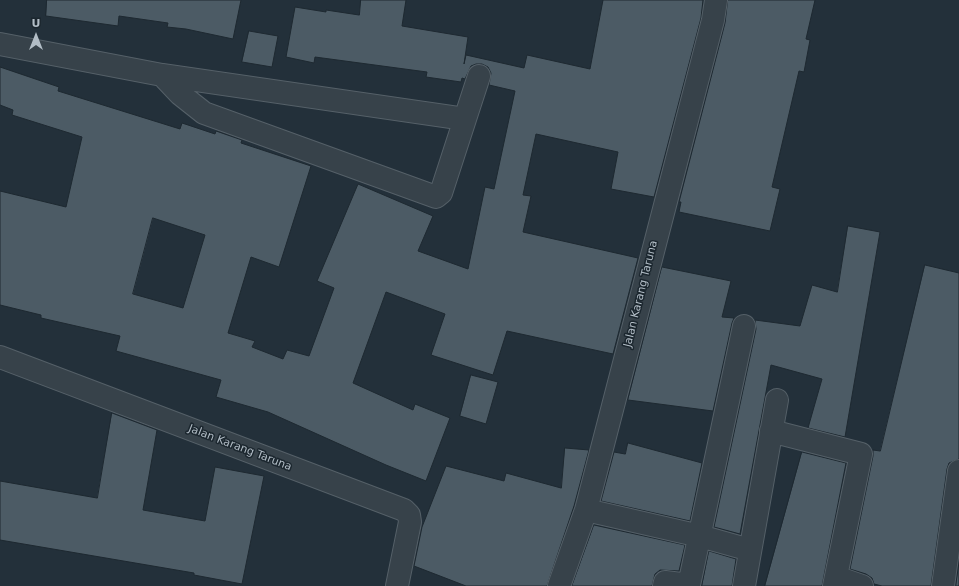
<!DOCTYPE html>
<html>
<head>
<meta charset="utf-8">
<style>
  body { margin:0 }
  #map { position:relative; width:959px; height:586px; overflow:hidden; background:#23303a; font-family:"DejaVu Sans",sans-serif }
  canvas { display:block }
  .north { position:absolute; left:16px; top:16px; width:40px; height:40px; -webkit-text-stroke:3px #1c272f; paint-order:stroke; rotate:0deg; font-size:11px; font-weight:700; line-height:16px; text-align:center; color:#b2bdc6 }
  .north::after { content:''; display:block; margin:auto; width:14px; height:18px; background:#b2bdc6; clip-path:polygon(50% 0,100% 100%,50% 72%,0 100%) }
</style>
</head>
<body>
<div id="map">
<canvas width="959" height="586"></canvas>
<div class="north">U</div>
</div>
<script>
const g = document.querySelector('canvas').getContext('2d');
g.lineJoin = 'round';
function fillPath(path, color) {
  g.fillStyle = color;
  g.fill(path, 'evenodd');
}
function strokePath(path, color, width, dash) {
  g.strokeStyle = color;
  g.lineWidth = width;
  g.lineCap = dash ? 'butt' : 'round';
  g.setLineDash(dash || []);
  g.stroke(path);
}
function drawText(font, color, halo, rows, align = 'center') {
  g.font = font + ' "DejaVu Sans",sans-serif';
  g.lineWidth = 3;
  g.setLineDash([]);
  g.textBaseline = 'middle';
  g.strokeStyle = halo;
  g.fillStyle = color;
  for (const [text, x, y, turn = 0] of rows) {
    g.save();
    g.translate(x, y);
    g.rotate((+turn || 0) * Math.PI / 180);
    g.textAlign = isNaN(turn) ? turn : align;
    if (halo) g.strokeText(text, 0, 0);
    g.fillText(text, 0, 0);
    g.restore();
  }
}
const building = new Path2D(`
  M 47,0 L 241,0 L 233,39 L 186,29 L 167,27 L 168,23 L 119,16 L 118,26 L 46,16 Z
  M 361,0 L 406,0 L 402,26 L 468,37 L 464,64 L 466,55 L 524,68 L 527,55 L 590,69 L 603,0 L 703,0 L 701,18 L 654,197 L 611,189 L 618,152 L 536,134 L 523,195 L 531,196 L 523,232 L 638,258 L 613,354 L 507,331 L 493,375 L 431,355 L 445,314 L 386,292 L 353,383 L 413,410 L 415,404 L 450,418 L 426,481 L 386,465 L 268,412 L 216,397 L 221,380 L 116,351 L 120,336 L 41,318 L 41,315 L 0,305 L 0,191 L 66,207 L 82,137 L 12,115 L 13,110 L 0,105 L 0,67 L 59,87 L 58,91 L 180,129 L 182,123 L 215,134 L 216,131 L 242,140 L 241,143 L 311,166 L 279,267 L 251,257 L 228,333 L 255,341 L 252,347 L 283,359 L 287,350 L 309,356 L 334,288 L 317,281 L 358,184 L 433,216 L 418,251 L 468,269 L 485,187 L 494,189 L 515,91 L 489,85 L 491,73 L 488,67 L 482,64 L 476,64 L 471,66 L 465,79 L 462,78 L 461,82 L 426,77 L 427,72 L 315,57 L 314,63 L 286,57 L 295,7 L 326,12 L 326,10 L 359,15 ZM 153,218 L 205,235 L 183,308 L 133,294 Z
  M 728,0 L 815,0 L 806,39 L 810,40 L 804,72 L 799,71 L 772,187 L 780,189 L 770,231 L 679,212 L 681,202 L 679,202 L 725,23 Z
  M 249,31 L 278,36 L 272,67 L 242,62 Z
  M 848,226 L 880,232 L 845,437 L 808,428 L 822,379 L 771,365 L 740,534 L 714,527 L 756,329 L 755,320 L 800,326 L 812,285 L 837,292 Z
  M 925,265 L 959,273 L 959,459 L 949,463 L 947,469 L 931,586 L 882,586 L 874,584 L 872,578 L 866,574 L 850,569 L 873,456 L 873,450 L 880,451 Z
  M 662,267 L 731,281 L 722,317 L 734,318 L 732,323 L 713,411 L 628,400 Z
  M 471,375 L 498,382 L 486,424 L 460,416 Z
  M 112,413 L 157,430 L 143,510 L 205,521 L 215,467 L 264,476 L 242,584 L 194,575 L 194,573 L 0,540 L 0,481 L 97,498 Z
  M 628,443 L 702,463 L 690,521 L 601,501 L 614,452 L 625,454 Z
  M 565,448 L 589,450 L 574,506 L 547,586 L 466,586 L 414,566 L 422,527 L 446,466 L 504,481 L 506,473 L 561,488 Z
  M 802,452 L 846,463 L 822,586 L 765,586 Z
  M 594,525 L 685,545 L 679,571 L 660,570 L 655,574 L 652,586 L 572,586 Z
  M 709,551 L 736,559 L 732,586 L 702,586 Z
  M 959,562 L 959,586 L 956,586 Z`);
fillPath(building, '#4c5b65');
strokePath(building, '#1e2931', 1);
const minor = new Path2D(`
  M 0,44 L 162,75 L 465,119 L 479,76
  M 162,75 L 180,94 L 204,113 L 436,197 L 441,193 L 465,119
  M 0,357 L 404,510 L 409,515 L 410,522 L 397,586
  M 771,431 L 861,454 L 834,586
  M 586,510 L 700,536 L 750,550
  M 836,577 L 862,586
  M 559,586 L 586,510 L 713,20 L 716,0
  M 664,586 L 665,582 L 689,585 L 744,326
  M 744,586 L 777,400
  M 943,586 L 959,471`);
strokePath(minor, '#556068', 24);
strokePath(minor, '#37424a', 22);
drawText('11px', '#b2bdc6', '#1c272f', [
  ["Jalan Karang Taruna",641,294,-76],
  ["Jalan Karang Taruna",240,448,21]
]);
</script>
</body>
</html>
